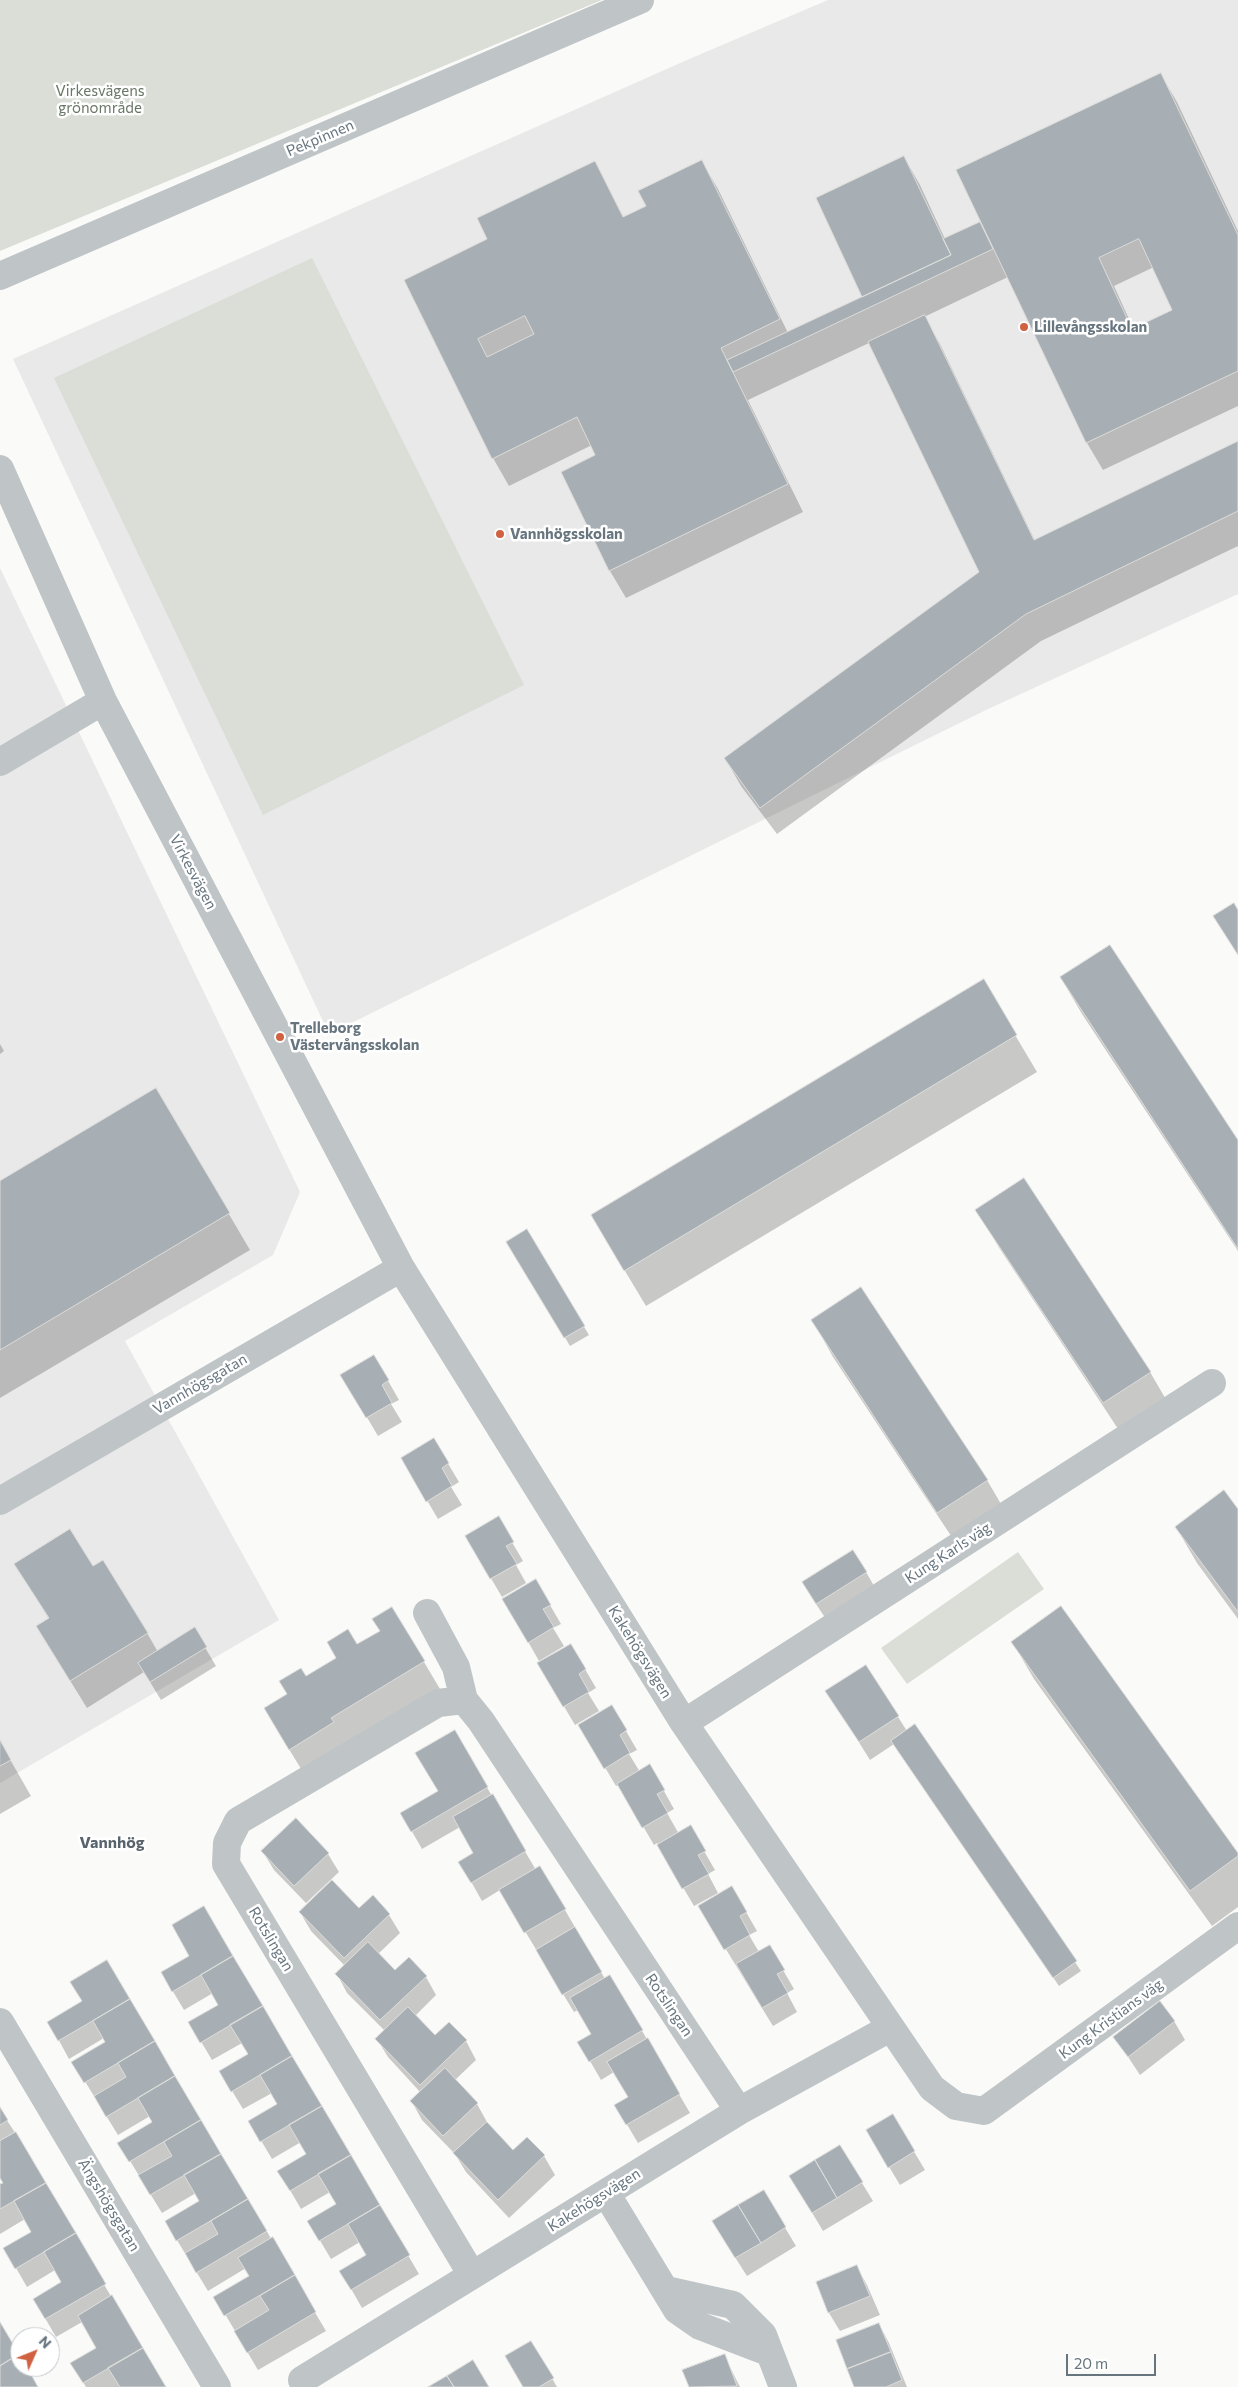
<!DOCTYPE html>
<html>
<head>
<meta charset="utf-8">
<style>
  body { margin:0 }
  #map { position:relative; width:1238px; height:2387px; overflow:hidden; background:#fafaf8; font-family:Commissioner,sans-serif }
  canvas { display:block }
  .north { position:absolute; left:10px; top:2327px; width:50px; height:50px; box-sizing:border-box; background:#fff; border:1px solid #c2c8cc; border-radius:50%; rotate:46deg; font-size:14px; font-weight:700; line-height:20px; text-align:center; color:#67757f }
  .north::after { content:''; display:block; margin:auto; width:18px; height:22px; background:#d06141; clip-path:polygon(50% 0,100% 100%,50% 72%,0 100%) }
  .scale { position:absolute; left:1066px; top:2354px; width:90px; height:22px; box-sizing:border-box; border:2px solid #67757f; border-top:0; padding-left:6px; font-size:15px; line-height:18px; white-space:nowrap; color:#67757f; -webkit-text-stroke:4px #fff; paint-order:stroke }
</style>
</head>
<body>
<div id="map">
<canvas width="1238" height="2387"></canvas>
<div class="north">N</div>
<div class="scale">20 m</div>
</div>
<script>
const g = document.querySelector('canvas').getContext('2d');
g.lineJoin = 'round';
function fillPath(path, color) {
  g.fillStyle = color;
  g.fill(path, 'evenodd');
}
function strokePath(path, color, width, dash) {
  g.strokeStyle = color;
  g.lineWidth = width;
  g.lineCap = dash ? 'butt' : 'round';
  g.setLineDash(dash || []);
  g.stroke(path);
}
function drawText(font, color, halo, rows, align = 'center') {
  g.font = font + ' Commissioner,sans-serif';
  g.lineWidth = 5;
  g.setLineDash([]);
  g.textBaseline = 'middle';
  g.strokeStyle = halo;
  g.fillStyle = color;
  for (const [text, x, y, turn = 0] of rows) {
    g.save();
    g.translate(x, y);
    g.rotate((+turn || 0) * Math.PI / 180);
    g.textAlign = isNaN(turn) ? turn : align;
    if (halo) g.strokeText(text, 0, 0);
    g.fillText(text, 0, 0);
    g.restore();
  }
}
fillPath(new Path2D(`
  M 828,0 L 1238,0 L 1238,594 L 986,710 L 329,1034 L 13,359 L 687,60 Z
  M 0,568 L 300,1192 L 273,1255 L 125,1341 L 279,1620 L 0,1783 Z`), '#e8e9e8');
fillPath(new Path2D(`
  M 0,0 L 602,0 L 0,251 Z
  M 312,258 L 524,685 L 263,815 L 54,378 Z
  M 1018,1552 L 1044,1589 L 907,1684 L 881,1648 Z`), '#daded7');
fillPath(new Path2D(`
  M 1161,75 L 1177,102 L 1238,231 L 1238,406 L 1103,470 L 1087,443 L 1008,277 L 924,317 L 940,344 L 1035,541 L 1238,443 L 1238,546 L 1041,641 L 777,834 L 741,786 L 725,758 L 980,572 L 869,343 L 748,400 L 803,512 L 626,598 L 610,571 L 562,472 L 597,456 L 592,445 L 509,486 L 493,458 L 405,280 L 489,240 L 594,162 L 624,218 L 647,206 L 702,162 L 718,189 L 788,333 L 864,298 L 904,157 L 920,185 L 945,239 L 982,222 ZM 1154,267 L 1174,311 L 1134,330 L 1114,286 Z
  M 1061,978 L 1238,1142 L 1238,1251 L 1082,1014 Z
  M 983,981 L 1037,1072 L 646,1306 L 613,1251 Z
  M 0,1044 L 4,1051 L 0,1054 Z
  M 156,1090 L 250,1250 L 0,1398 L 0,1183 Z
  M 977,1210 L 1150,1372 L 1171,1408 L 1124,1438 L 998,1246 Z
  M 526,1231 L 589,1335 L 570,1346 L 508,1242 Z
  M 813,1321 L 987,1480 L 1008,1516 L 959,1548 L 833,1357 Z
  M 374,1356 L 399,1400 L 391,1404 L 402,1422 L 378,1436 L 342,1375 Z
  M 434,1440 L 459,1482 L 451,1487 L 462,1505 L 438,1519 L 402,1458 Z
  M 1238,1511 L 1238,1619 L 1197,1563 L 1176,1527 Z
  M 498,1518 L 523,1561 L 516,1565 L 526,1583 L 502,1597 L 466,1536 Z
  M 16,1564 L 93,1568 L 147,1633 L 158,1652 L 194,1629 L 216,1666 L 161,1700 L 144,1672 L 87,1708 L 37,1627 L 49,1619 Z
  M 866,1572 L 877,1591 L 828,1622 L 814,1601 Z
  M 536,1581 L 561,1624 L 553,1628 L 564,1646 L 539,1661 L 504,1599 Z
  M 392,1608 L 440,1689 L 306,1777 L 281,1736 L 306,1677 L 381,1632 Z
  M 1013,1643 L 1238,1855 L 1238,1907 L 1212,1926 L 1034,1679 Z
  M 571,1645 L 596,1688 L 588,1693 L 599,1711 L 575,1725 L 539,1664 Z
  M 827,1691 L 898,1717 L 907,1731 L 915,1726 L 1081,1971 L 1059,1986 L 894,1744 L 870,1760 Z
  M 612,1707 L 637,1750 L 629,1754 L 640,1772 L 650,1766 L 674,1809 L 667,1813 L 679,1834 L 690,1827 L 715,1870 L 708,1874 L 718,1893 L 694,1906 L 657,1843 L 654,1845 L 619,1785 L 616,1786 L 580,1725 Z
  M 454,1732 L 536,1870 L 540,1867 L 605,1979 L 610,1976 L 690,2113 L 638,2143 L 616,2106 L 629,2098 L 614,2072 L 601,2080 L 579,2042 L 592,2034 L 578,2010 L 574,2012 L 500,1890 L 482,1901 L 460,1862 L 475,1853 L 460,1827 L 422,1849 L 402,1814 L 439,1792 Z
  M 0,1742 L 31,1796 L 0,1814 Z
  M 263,1852 L 328,1854 L 339,1872 L 306,1903 L 274,1870 Z
  M 732,1888 L 757,1931 L 749,1935 L 759,1952 L 769,1946 L 794,1989 L 787,1993 L 797,2012 L 773,2026 L 700,1907 Z
  M 204,1908 L 419,2274 L 362,2308 L 341,2271 L 367,2255 L 360,2242 L 331,2259 L 309,2222 L 338,2205 L 330,2192 L 301,2209 L 279,2171 L 308,2154 L 301,2142 L 272,2159 L 250,2122 L 279,2105 L 272,2093 L 243,2109 L 220,2071 L 249,2055 L 242,2043 L 212,2060 L 190,2023 L 220,2005 L 213,1993 L 184,2010 L 162,1973 L 191,1956 Z
  M 359,1910 L 389,1915 L 400,1933 L 378,1954 L 395,1972 L 426,1977 L 436,1995 L 415,2016 L 435,2037 L 466,2041 L 476,2060 L 455,2080 L 477,2104 L 487,2122 L 486,2123 L 513,2152 L 527,2139 L 544,2156 L 555,2175 L 509,2218 L 466,2172 L 455,2154 L 422,2120 L 412,2102 L 421,2093 L 388,2057 L 377,2039 L 385,2031 L 347,1993 L 337,1974 L 345,1966 L 311,1931 L 300,1912 Z
  M 106,1961 L 326,2331 L 258,2370 L 215,2297 L 250,2276 L 246,2268 L 208,2291 L 166,2222 L 201,2201 L 196,2193 L 162,2213 L 119,2143 L 154,2123 L 150,2116 L 118,2135 L 73,2062 L 107,2042 L 104,2038 L 69,2059 L 49,2022 L 83,2002 Z
  M 1174,2021 L 1185,2040 L 1140,2075 L 1115,2037 Z
  M 0,2110 L 16,2134 L 164,2387 L 86,2387 L 72,2364 L 98,2349 L 82,2322 L 56,2337 L 34,2299 L 63,2283 L 55,2270 L 27,2287 L 5,2249 L 33,2232 L 25,2219 L 0,2234 L 0,2185 L 4,2183 L 0,2176 Z
  M 892,2115 L 925,2170 L 900,2185 L 867,2130 Z
  M 862,2183 L 873,2201 L 823,2231 L 801,2194 Z
  M 763,2191 L 796,2246 L 747,2276 L 724,2240 Z
  M 857,2267 L 867,2285 L 880,2315 L 840,2331 L 829,2313 L 817,2283 Z
  M 879,2324 L 889,2343 L 907,2387 L 856,2387 Z
  M 531,2342 L 557,2387 L 524,2387 Z
  M 724,2355 L 740,2387 L 690,2387 L 684,2371 Z`), '#0003');
const building = new Path2D(`
  M 1161,73 L 1238,235 L 1238,371 L 1086,443 L 956,170 ZM 1139,239 L 1172,310 L 1132,329 L 1099,258 Z
  M 904,156 L 951,255 L 862,297 L 816,198 Z
  M 702,160 L 780,319 L 721,348 L 788,484 L 609,571 L 561,472 L 595,455 L 577,417 L 492,459 L 404,280 L 487,239 L 477,218 L 595,161 L 623,217 L 646,206 L 638,191 ZM 525,316 L 534,334 L 487,357 L 478,339 Z
  M 980,222 L 993,249 L 733,372 L 727,360 L 951,255 L 943,239 Z
  M 925,315 L 1034,540 L 1238,441 L 1238,511 L 1026,614 L 760,808 L 724,758 L 979,572 L 868,342 Z
  M 1234,903 L 1238,910 L 1238,955 L 1213,916 Z
  M 1110,945 L 1238,1140 L 1238,1249 L 1060,977 Z
  M 984,979 L 1017,1035 L 624,1271 L 591,1215 Z
  M 156,1088 L 230,1213 L 0,1350 L 0,1181 Z
  M 1024,1178 L 1151,1372 L 1103,1403 L 975,1210 Z
  M 527,1229 L 585,1326 L 564,1338 L 506,1242 Z
  M 861,1287 L 988,1480 L 937,1513 L 811,1320 Z
  M 374,1355 L 389,1380 L 382,1385 L 392,1403 L 366,1418 L 340,1375 Z
  M 434,1438 L 449,1463 L 442,1468 L 452,1486 L 426,1502 L 401,1458 Z
  M 1224,1490 L 1238,1509 L 1238,1612 L 1175,1527 Z
  M 499,1516 L 514,1542 L 506,1546 L 517,1564 L 490,1579 L 465,1536 Z
  M 70,1529 L 93,1566 L 103,1560 L 148,1633 L 70,1681 L 36,1626 L 49,1618 L 14,1564 Z
  M 853,1550 L 867,1572 L 816,1604 L 802,1582 Z
  M 536,1579 L 551,1605 L 543,1609 L 554,1627 L 528,1643 L 502,1599 Z
  M 1061,1606 L 1238,1853 L 1238,1856 L 1190,1891 L 1011,1642 Z
  M 392,1607 L 425,1661 L 331,1718 L 334,1722 L 289,1750 L 264,1708 L 287,1694 L 279,1681 L 301,1668 L 306,1676 L 336,1658 L 327,1642 L 348,1629 L 357,1644 L 380,1631 L 372,1619 Z
  M 195,1627 L 207,1647 L 150,1682 L 138,1663 Z
  M 571,1644 L 586,1669 L 579,1674 L 589,1692 L 563,1707 L 537,1663 Z
  M 866,1665 L 899,1716 L 859,1742 L 825,1691 Z
  M 612,1705 L 627,1730 L 620,1735 L 630,1753 L 604,1769 L 578,1725 Z
  M 915,1724 L 1077,1961 L 1053,1978 L 891,1741 Z
  M 455,1730 L 488,1787 L 411,1832 L 400,1813 L 438,1791 L 415,1753 Z
  M 0,1740 L 11,1760 L 0,1766 Z
  M 650,1764 L 665,1790 L 657,1794 L 668,1813 L 642,1828 L 617,1784 Z
  M 493,1794 L 526,1851 L 471,1883 L 458,1862 L 473,1853 L 453,1817 Z
  M 296,1818 L 329,1853 L 294,1886 L 261,1851 Z
  M 691,1825 L 706,1851 L 698,1855 L 709,1874 L 682,1889 L 657,1845 Z
  M 540,1866 L 566,1909 L 524,1933 L 499,1890 Z
  M 332,1880 L 359,1908 L 373,1895 L 390,1914 L 344,1958 L 299,1912 Z
  M 732,1886 L 747,1912 L 740,1916 L 750,1935 L 724,1950 L 698,1906 Z
  M 204,1906 L 233,1956 L 172,1992 L 161,1972 L 189,1956 L 172,1925 Z
  M 575,1927 L 602,1972 L 562,1995 L 536,1950 Z
  M 368,1942 L 395,1970 L 409,1957 L 427,1976 L 380,2020 L 335,1974 Z
  M 770,1945 L 785,1970 L 777,1974 L 788,1993 L 762,2008 L 736,1964 Z
  M 233,1956 L 263,2006 L 200,2043 L 188,2022 L 218,2005 L 201,1975 Z
  M 107,1960 L 130,1999 L 58,2041 L 47,2022 L 82,2001 L 70,1982 Z
  M 610,1975 L 643,2030 L 589,2062 L 577,2042 L 591,2034 L 570,1998 Z
  M 130,1999 L 155,2041 L 84,2083 L 71,2062 L 105,2042 L 93,2021 Z
  M 1160,2001 L 1175,2021 L 1128,2057 L 1113,2037 Z
  M 263,2006 L 292,2056 L 231,2092 L 219,2071 L 248,2054 L 230,2025 Z
  M 408,2007 L 435,2035 L 449,2022 L 467,2040 L 420,2085 L 375,2039 Z
  M 648,2038 L 680,2094 L 626,2125 L 614,2105 L 628,2097 L 607,2062 Z
  M 155,2041 L 175,2076 L 106,2117 L 94,2096 L 126,2077 L 118,2063 Z
  M 292,2056 L 322,2106 L 260,2142 L 248,2121 L 277,2104 L 260,2075 Z
  M 445,2068 L 478,2103 L 443,2136 L 410,2101 Z
  M 175,2076 L 201,2120 L 129,2162 L 117,2143 L 152,2122 L 138,2098 Z
  M 322,2106 L 351,2155 L 290,2191 L 277,2171 L 306,2154 L 289,2125 Z
  M 0,2107 L 8,2120 L 0,2125 Z
  M 893,2114 L 915,2151 L 888,2168 L 866,2130 Z
  M 201,2120 L 221,2154 L 150,2195 L 138,2175 L 172,2156 L 164,2142 Z
  M 487,2122 L 513,2150 L 527,2137 L 545,2155 L 498,2200 L 453,2153 Z
  M 16,2132 L 46,2183 L 0,2209 L 0,2184 L 3,2183 L 0,2178 L 0,2141 Z
  M 840,2145 L 863,2182 L 837,2198 L 815,2160 Z
  M 221,2154 L 248,2199 L 176,2241 L 165,2221 L 199,2201 L 184,2175 Z
  M 351,2155 L 380,2205 L 319,2241 L 307,2221 L 336,2204 L 318,2174 Z
  M 815,2160 L 837,2198 L 812,2213 L 789,2176 Z
  M 46,2183 L 76,2233 L 15,2269 L 3,2248 L 31,2232 L 14,2201 Z
  M 764,2190 L 786,2227 L 761,2243 L 738,2205 Z
  M 248,2199 L 267,2231 L 196,2273 L 185,2253 L 218,2234 L 211,2221 Z
  M 380,2205 L 410,2255 L 351,2290 L 339,2271 L 366,2255 L 348,2224 Z
  M 738,2205 L 761,2243 L 735,2258 L 712,2221 Z
  M 76,2233 L 106,2284 L 45,2319 L 33,2299 L 61,2282 L 44,2252 Z
  M 273,2237 L 295,2275 L 224,2316 L 213,2297 L 249,2276 L 238,2258 Z
  M 857,2265 L 870,2296 L 828,2313 L 816,2282 Z
  M 295,2275 L 316,2312 L 247,2353 L 234,2331 L 269,2310 L 260,2296 Z
  M 112,2295 L 143,2348 L 83,2383 L 70,2363 L 96,2348 L 78,2316 Z
  M 0,2322 L 19,2354 L 0,2366 Z
  M 879,2323 L 891,2352 L 847,2369 L 836,2340 Z
  M 531,2341 L 554,2378 L 539,2387 L 523,2387 L 505,2356 Z
  M 143,2348 L 166,2387 L 120,2387 L 108,2368 Z
  M 891,2352 L 902,2380 L 886,2387 L 854,2387 L 847,2369 Z
  M 19,2354 L 20,2367 L 27,2367 L 38,2387 L 0,2387 L 0,2366 Z
  M 725,2354 L 737,2386 L 689,2387 L 682,2370 Z
  M 473,2360 L 489,2387 L 454,2387 L 447,2376 Z
  M 447,2376 L 454,2387 L 428,2387 Z`);
fillPath(building, '#a7afb4');
strokePath(building, '#dcdcda', 1);
strokePath(new Path2D(`
  M 0,276 L 640,0
  M 0,469 L 103,701 L 401,1268 L 684,1723 L 932,2088 L 956,2106 L 984,2111 L 1238,1926
  M 0,762 L 103,701
  M 0,1501 L 401,1268
  M 427,1613 L 456,1667 L 464,1700 L 481,1721 L 739,2111
  M 464,1700 L 438,1703 L 238,1821 L 227,1843 L 226,1864 L 472,2275
  M 684,1723 L 1212,1383
  M 0,2022 L 217,2387
  M 606,2193 L 677,2310 L 700,2326 L 768,2352
  M 666,2290 L 733,2305 L 763,2335 L 783,2387
  M 302,2380 L 739,2111 L 890,2028`), '#bfc4c7', 28);
for (const [x, y, r, color] of [
  [1024,327,5,"#d06141"],
  [500,534,5,"#d06141"],
  [280,1037,5,"#d06141"]
]) {
  const dot = new Path2D();
  dot.arc(x, y, r, 0, 2 * Math.PI);
  g.fillStyle = color;
  g.fill(dot);
  strokePath(dot, '#fff', 2);
}
drawText('15px', '#697866', '#fff', [
  ["Virkesvägens",100,91],
  ["grönområde",100,108]
]);
drawText('15px', '#67757f', '#fff', [
  ["Pekpinnen",320,138,-23],
  ["Virkesvägen",193,872,62],
  ["Vannhögsgatan",200,1384,-30],
  ["Kung Karls väg",948,1553,-33],
  ["Kakehögsvägen",640,1652,58],
  ["Rotslingan",271,1939,59],
  ["Rotslingan",669,2005,56],
  ["Kung Kristians väg",1111,2019,-36],
  ["Kakehögsvägen",594,2200,-32],
  ["Ängshögsgatan",109,2205,59]
]);
drawText('bold 15px', '#67757f', '#fff', [
  ["Lillevångsskolan",1034,327],
  ["Vannhögsskolan",510,534],
  ["Trelleborg",290,1028],
  ["Västervångsskolan",290,1045]
], 'left');
drawText('bold 16px', '#59636b', '#fff', [
  ["Vannhög",112,1843]
]);
</script>
</body>
</html>
